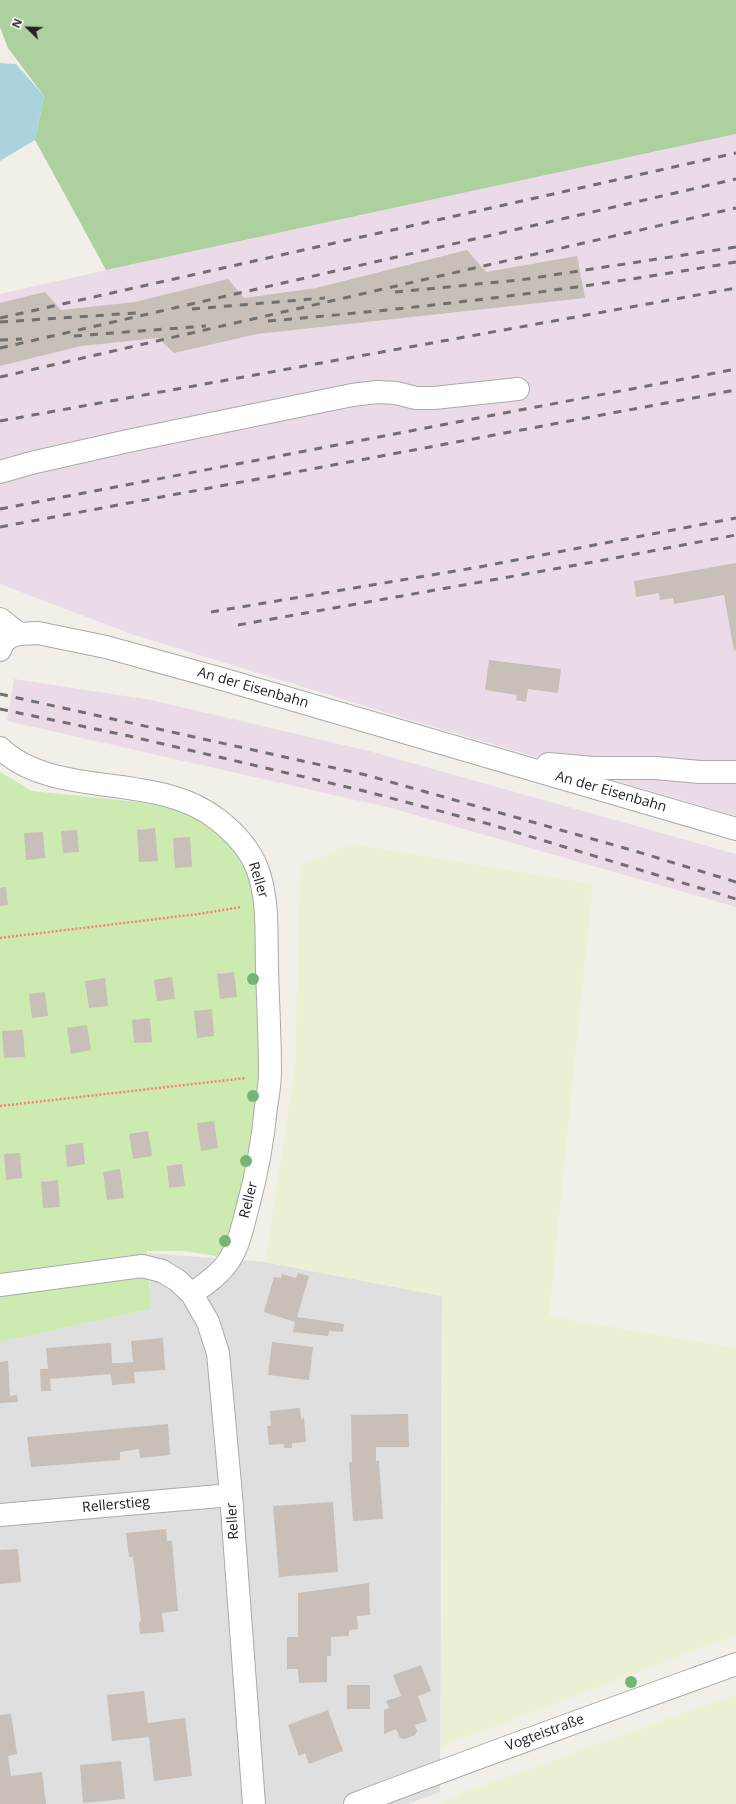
<!DOCTYPE html>
<html>
<head>
<meta charset="utf-8">
<style>
  body { margin:0 }
  #map { position:relative; width:736px; height:1804px; overflow:hidden; background:#f2efe9; font-family:"Open Sans",sans-serif }
  canvas { display:block }
  .north { position:absolute; left:8px; top:8px; width:40px; height:40px; -webkit-text-stroke:3px #fff; paint-order:stroke; rotate:293deg; font-size:11px; font-weight:700; line-height:16px; text-align:center; color:#222 }
  .north::after { content:''; display:block; margin:auto; width:14px; height:18px; background:#222; clip-path:polygon(50% 0,100% 100%,50% 72%,0 100%) }
</style>
</head>
<body>
<div id="map">
<canvas width="736" height="1804"></canvas>
<div class="north">N</div>
</div>
<script>
const g = document.querySelector('canvas').getContext('2d');
g.lineJoin = 'round';
function fillPath(path, color) {
  g.fillStyle = color;
  g.fill(path, 'evenodd');
}
function strokePath(path, color, width, dash) {
  g.strokeStyle = color;
  g.lineWidth = width;
  g.lineCap = dash ? 'butt' : 'round';
  g.setLineDash(dash || []);
  g.stroke(path);
}
function drawText(font, color, halo, rows, align = 'center') {
  g.font = font + ' "Open Sans",sans-serif';
  g.lineWidth = 3.5;
  g.setLineDash([]);
  g.textBaseline = 'middle';
  g.strokeStyle = halo;
  g.fillStyle = color;
  for (const [text, x, y, turn = 0] of rows) {
    g.save();
    g.translate(x, y);
    g.rotate((+turn || 0) * Math.PI / 180);
    g.textAlign = isNaN(turn) ? turn : align;
    if (halo) g.strokeText(text, 0, 0);
    g.fillText(text, 0, 0);
    g.restore();
  }
}
fillPath(new Path2D(`
  M 148,1253 L 265,1262 L 442,1296 L 440,1792 L 408,1804 L 0,1804 L 0,1342 L 151,1309 Z`), '#e0dfdf');
fillPath(new Path2D(`
  M 736,134 L 736,816 L 404,718 L 131,634 L 0,584 L 0,294 L 106,270 Z
  M 14,679 L 151,700 L 369,751 L 736,854 L 736,907 L 391,808 L 7,721 Z`), '#ebdbe8');
fillPath(new Path2D(`
  M 351,844 L 593,884 L 549,1316 L 736,1348 L 736,1635 L 441,1747 L 442,1296 L 265,1262 L 295,1067 L 300,866 Z
  M 736,1694 L 736,1804 L 440,1804 L 465,1792 Z`), '#eef0d5');
fillPath(new Path2D(`
  M 0,772 L 32,791 L 166,805 L 210,826 L 240,857 L 255,881 L 263,1070 L 243,1198 L 224,1252 L 216,1256 L 183,1251 L 147,1251 L 151,1309 L 0,1342 Z`), '#cdebb0');
fillPath(new Path2D(`
  M 0,0 L 736,0 L 736,134 L 106,270 L 35,140 L 44,96 L 8,48 L 0,27 Z`), '#add19e');
fillPath(new Path2D(`
  M 0,63 L 16,64 L 44,96 L 35,140 L 0,161 Z`), '#aad3df');
fillPath(new Path2D(`
  M 467,250 L 486,272 L 577,256 L 585,298 L 257,334 L 174,353 L 158,338 L 81,346 L 0,366 L 0,303 L 45,292 L 61,310 L 135,302 L 228,279 L 244,298 L 316,288 Z
  M 736,563 L 736,650 L 734,651 L 724,595 L 674,604 L 673,598 L 660,600 L 659,593 L 636,597 L 634,581 Z
  M 489,660 L 561,669 L 558,693 L 528,689 L 526,702 L 516,700 L 517,695 L 485,690 Z
  M 155,828 L 158,861 L 139,862 L 137,830 Z
  M 77,830 L 79,852 L 63,853 L 61,831 Z
  M 43,832 L 45,858 L 26,860 L 24,833 Z
  M 190,837 L 192,867 L 175,868 L 173,838 Z
  M 6,887 L 8,905 L 0,906 L 0,888 Z
  M 234,972 L 237,997 L 220,999 L 217,974 Z
  M 172,977 L 175,999 L 157,1001 L 154,980 Z
  M 105,978 L 108,1006 L 89,1008 L 85,981 Z
  M 45,992 L 48,1016 L 32,1018 L 29,994 Z
  M 212,1009 L 214,1036 L 197,1038 L 194,1011 Z
  M 150,1018 L 152,1042 L 134,1043 L 132,1020 Z
  M 87,1025 L 91,1050 L 71,1054 L 67,1028 Z
  M 23,1030 L 25,1057 L 4,1058 L 2,1031 Z
  M 214,1121 L 218,1148 L 201,1151 L 197,1123 Z
  M 148,1131 L 152,1156 L 133,1159 L 129,1134 Z
  M 83,1143 L 85,1164 L 67,1167 L 65,1145 Z
  M 20,1153 L 22,1178 L 6,1180 L 4,1154 Z
  M 182,1164 L 185,1186 L 169,1188 L 167,1166 Z
  M 120,1169 L 124,1198 L 107,1200 L 103,1172 Z
  M 58,1180 L 60,1207 L 43,1208 L 41,1182 Z
  M 298,1273 L 309,1276 L 297,1317 L 344,1324 L 343,1332 L 329,1331 L 328,1336 L 293,1332 L 295,1322 L 264,1312 L 274,1277 L 281,1278 L 282,1274 L 296,1278 Z
  M 163,1338 L 165,1370 L 134,1372 L 135,1383 L 112,1385 L 111,1374 L 50,1379 L 51,1391 L 41,1391 L 40,1369 L 48,1369 L 46,1348 L 111,1343 L 112,1363 L 123,1363 L 133,1362 L 131,1341 Z
  M 272,1342 L 313,1347 L 309,1380 L 268,1375 Z
  M 8,1361 L 10,1396 L 17,1395 L 18,1402 L 0,1403 L 0,1362 Z
  M 300,1408 L 301,1419 L 304,1418 L 306,1442 L 292,1443 L 292,1448 L 284,1448 L 284,1444 L 269,1445 L 267,1426 L 271,1426 L 270,1411 Z
  M 408,1414 L 409,1447 L 376,1447 L 376,1461 L 379,1461 L 383,1519 L 353,1521 L 349,1462 L 352,1462 L 351,1415 Z
  M 168,1424 L 170,1455 L 140,1458 L 139,1449 L 120,1452 L 120,1460 L 31,1467 L 27,1437 Z
  M 333,1502 L 338,1572 L 279,1577 L 273,1506 Z
  M 166,1529 L 167,1541 L 172,1541 L 178,1611 L 162,1613 L 164,1632 L 140,1634 L 139,1622 L 141,1621 L 133,1557 L 129,1557 L 126,1533 Z
  M 18,1549 L 21,1582 L 0,1584 L 0,1550 Z
  M 369,1583 L 370,1615 L 357,1616 L 358,1629 L 349,1630 L 349,1636 L 331,1637 L 331,1656 L 327,1656 L 327,1682 L 299,1683 L 298,1669 L 287,1669 L 287,1637 L 298,1637 L 298,1593 Z
  M 421,1665 L 431,1691 L 418,1696 L 427,1721 L 415,1725 L 417,1731 L 415,1735 L 405,1739 L 400,1738 L 396,1729 L 384,1734 L 384,1710 L 389,1708 L 386,1701 L 401,1696 L 393,1675 Z
  M 347,1685 L 370,1685 L 370,1709 L 347,1709 Z
  M 144,1691 L 148,1723 L 185,1718 L 192,1776 L 154,1781 L 149,1737 L 112,1741 L 107,1695 Z
  M 328,1710 L 343,1751 L 309,1764 L 305,1753 L 299,1756 L 288,1725 Z
  M 11,1714 L 17,1754 L 8,1756 L 11,1776 L 42,1772 L 46,1804 L 0,1804 L 0,1715 Z
  M 121,1761 L 125,1799 L 83,1803 L 80,1765 Z`), '#c7bfb8');
const minor = new Path2D(`
  M 0,472 L 31,463 L 128,441 L 352,395 L 377,392 L 396,393 L 416,398 L 434,398 L 518,389
  M 0,619 L 19,634
  M 0,650 L 3,643 L 9,637 L 19,634 L 38,633 L 106,647 L 222,679 L 736,829
  M 0,748 C 54,800 156,771 217,819 C 234,832 249,848 257,868 C 269,899 266,935 267,968 C 268,1003 270,1038 270,1073 C 270,1084 268,1095 266,1107 C 263,1140 257,1173 248,1206 C 243,1224 240,1243 230,1259 C 221,1274 205,1284 192,1294
  M 548,764 L 594,768 L 655,768 L 700,772 L 736,772
  M 0,1285 L 142,1266 L 162,1271 L 177,1280 L 192,1294 L 208,1322 L 218,1353 L 231,1495 L 254,1804
  M 0,1515 L 231,1495
  M 355,1804 C 481,1756 609,1710 736,1664`);
strokePath(minor, '#a9a9a9', 24);
strokePath(new Path2D(`
  M 0,938 L 198,914 L 242,907
  M 0,1106 L 246,1078`), '#fa8072', 2.5, [2, 2]);
strokePath(minor, '#fff', 22);
strokePath(new Path2D(`
  M 395,292 L 520,280 L 736,247
  M 192,309 L 325,298
  M 0,318 L 736,153
  M 268,321 C 425,308 581,289 736,262
  M 0,322 L 136,313
  M 74,336 L 206,326
  M 0,340 L 22,339
  M 0,348 L 736,179
  M 0,377 L 736,208
  M 0,421 L 736,288
  M 0,509 L 736,369
  M 0,527 L 736,390
  M 211,612 L 479,567 L 736,518
  M 238,625 L 599,561 L 736,535
  M 0,694 L 366,775 L 635,851 L 736,882
  M 0,709 L 129,736 L 364,791 L 489,824 L 736,899`), '#707070', 3, [8, 8]);
g.fillStyle = '#74b475';
for (const [x, y] of [
  [253,979],
  [253,1096],
  [246,1161],
  [225,1241],
  [631,1682]
]) {
  g.beginPath();
  g.arc(x, y, 6, 0, 2 * Math.PI);
  g.fill();
}
drawText('14px', '#222', '#fff', [
  ["An der Eisenbahn",253,688,16],
  ["An der Eisenbahn",611,792,16],
  ["Reller",258,880,73],
  ["Reller",249,1200,-76],
  ["Rellerstieg",116,1505,-5],
  ["Reller",233,1521,-94],
  ["Vogteistraße",545,1733,-20]
]);
</script>
</body>
</html>
